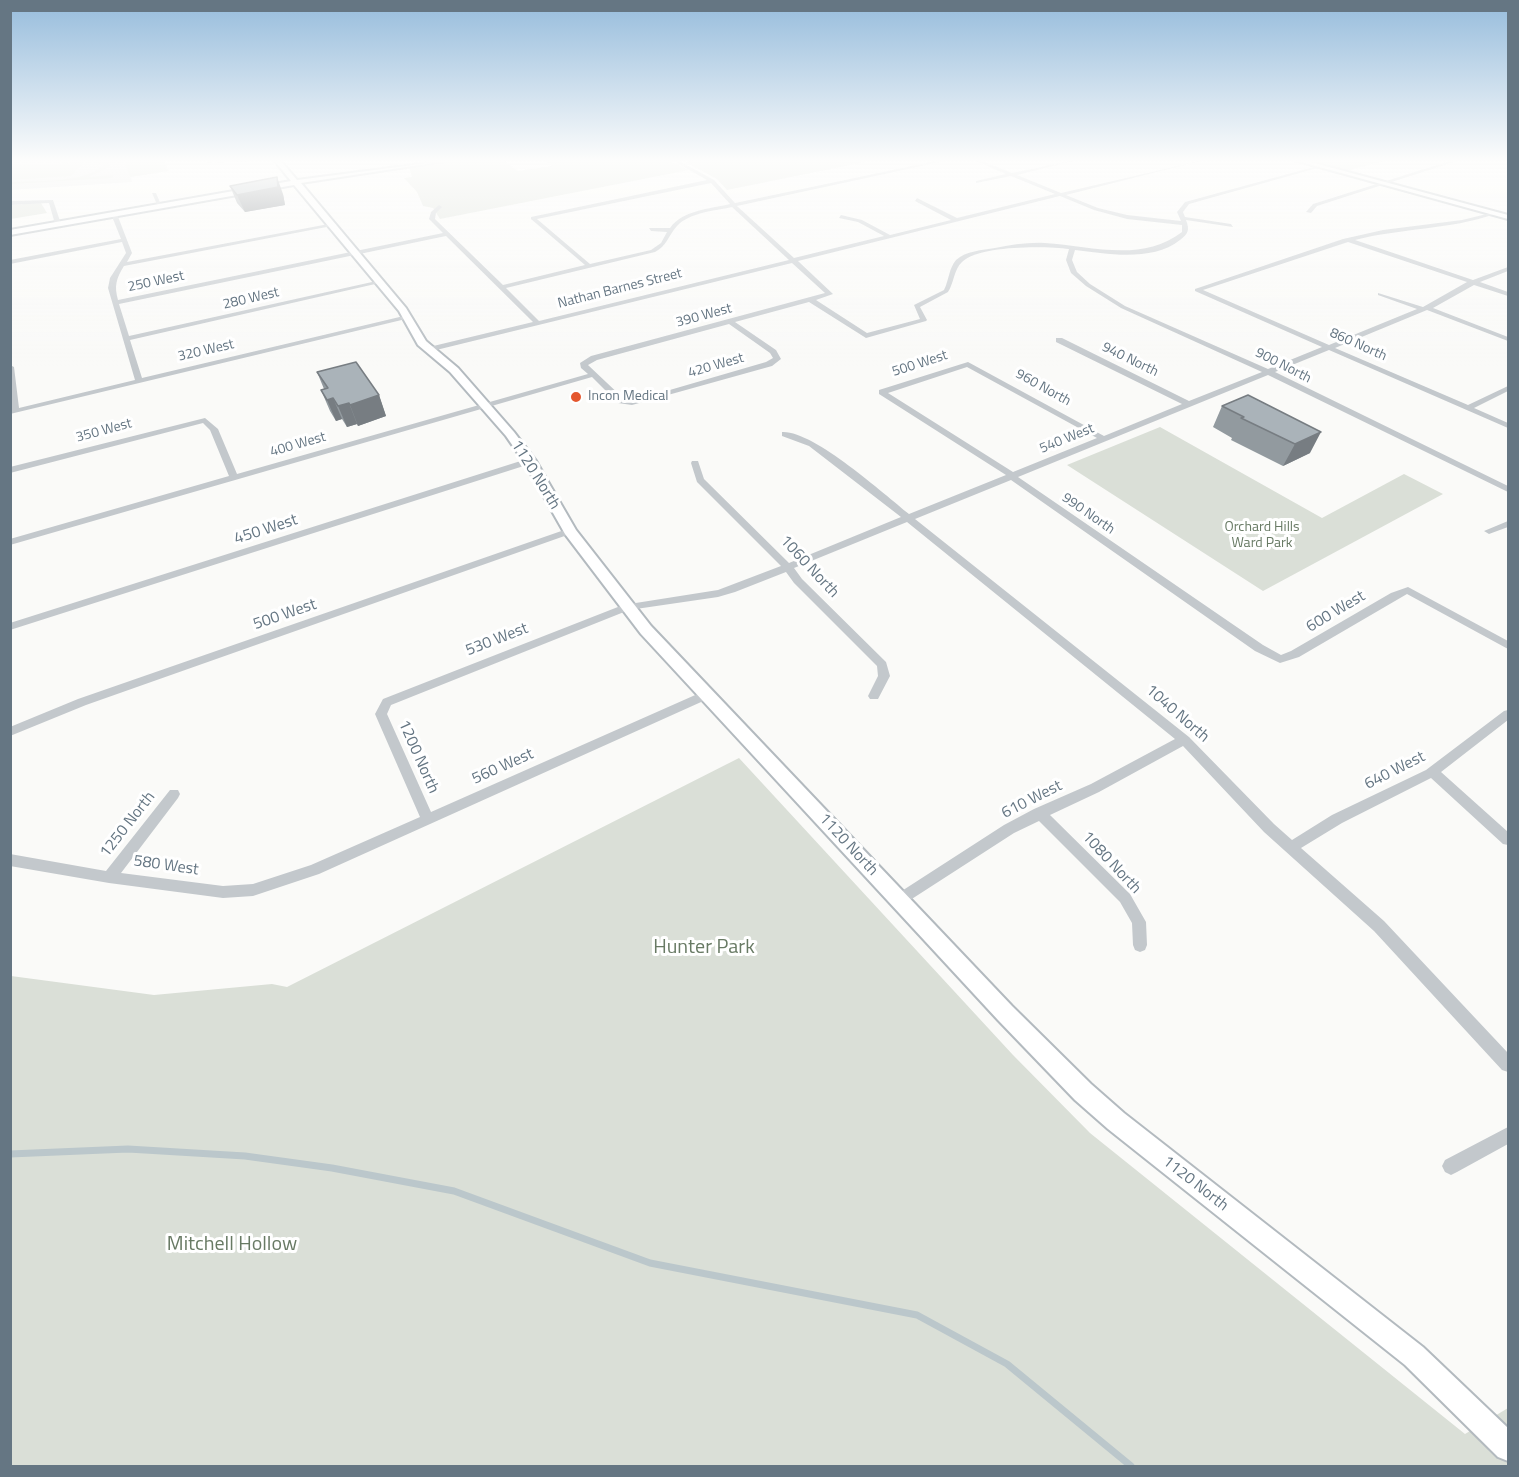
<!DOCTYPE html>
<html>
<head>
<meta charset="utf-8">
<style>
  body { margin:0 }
  #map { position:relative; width:1519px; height:1477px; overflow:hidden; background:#fafaf8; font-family:"Titillium Web",sans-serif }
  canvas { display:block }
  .frame { position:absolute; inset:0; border:12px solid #657683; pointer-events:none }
</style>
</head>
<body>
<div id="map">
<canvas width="1519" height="1477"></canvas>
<div class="frame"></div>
</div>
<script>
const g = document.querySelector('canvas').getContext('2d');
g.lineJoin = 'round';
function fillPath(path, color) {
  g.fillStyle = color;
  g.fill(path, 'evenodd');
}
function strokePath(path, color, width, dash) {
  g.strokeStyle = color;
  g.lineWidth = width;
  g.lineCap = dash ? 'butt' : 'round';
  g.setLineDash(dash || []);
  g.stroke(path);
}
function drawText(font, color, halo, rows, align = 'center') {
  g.font = font + ' "Titillium Web",sans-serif';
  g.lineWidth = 6;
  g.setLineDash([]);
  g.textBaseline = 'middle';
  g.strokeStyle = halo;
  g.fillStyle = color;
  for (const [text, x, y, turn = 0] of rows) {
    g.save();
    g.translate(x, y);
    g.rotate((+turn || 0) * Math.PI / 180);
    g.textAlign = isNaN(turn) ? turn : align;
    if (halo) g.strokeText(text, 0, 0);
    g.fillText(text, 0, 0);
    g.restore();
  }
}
fillPath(new Path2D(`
  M 11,160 L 163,160 L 169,171 L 131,177 L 132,182 L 11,190 Z`), '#e8e9e9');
fillPath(new Path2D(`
  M 87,160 L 106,160 L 110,163 L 108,168 L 88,177 L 114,175 L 112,178 L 11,184 L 11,182 C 32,181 89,183 103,165 Z
  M 124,160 L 162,160 L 167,171 L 130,177 Z
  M 463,160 L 503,160 L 518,171 L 552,166 L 545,160 L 667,160 L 689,170 L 440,219 L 433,208 L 423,206 L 417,192 L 404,178 L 412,177 L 409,167 Z
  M 700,160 L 861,160 L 865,162 L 727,190 L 717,179 L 686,162 Z
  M 1321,160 L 1387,160 L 1346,171 L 1312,162 Z
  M 84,162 L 71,176 L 11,180 L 11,166 Z
  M 41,203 L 47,213 L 11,219 L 11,205 Z
  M 1160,427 L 1322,518 L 1404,474 L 1443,494 L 1263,591 L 1067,465 Z
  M 739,758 L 1013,1055 L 1090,1133 L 1465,1434 L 1508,1408 L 1508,1466 L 11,1466 L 11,976 L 154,995 L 272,984 L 287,987 Z`), '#dadfd7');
strokePath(new Path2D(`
  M 10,1154 L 128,1149 L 245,1156 L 332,1168 L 454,1191 L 650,1263 L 917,1315 L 1007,1364 L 1131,1466`), '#bbc7cb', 7);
const secondary = new Path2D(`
  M 274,160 L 280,160 L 297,180 L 452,160 L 301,183 L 406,308 L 426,341 L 458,368 L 514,432 L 536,461 L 576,530 L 651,626 L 1012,1006 L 1091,1084 L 1124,1113 L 1423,1347 L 1508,1428 L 1508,1461 L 1498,1457 L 1405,1365 L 1108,1129 L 1075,1100 L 998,1020 L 641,634 L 565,534 L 524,462 L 506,436 L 450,372 L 418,345 L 399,311 L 294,185 L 10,235 L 10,230 L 291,181 Z
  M 1294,160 L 1303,160 L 1508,215 L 1508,219 Z`);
strokePath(secondary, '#b3babf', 4);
fillPath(new Path2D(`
  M 208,160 L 272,160 L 206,163 Z
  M 672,160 L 677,160 L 714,180 L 735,203 L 941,160 L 949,160 L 737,206 L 794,258 L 884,236 L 858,222 L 839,218 L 841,215 L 862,220 L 890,235 L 951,220 L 915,201 L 917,198 L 957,218 L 1055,194 L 1011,176 L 976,183 L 976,181 L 1006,174 L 974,160 L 979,160 L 1012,173 L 1076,160 L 1017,175 L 1061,193 L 1204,160 L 1066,195 L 1098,208 L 1127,215 L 1181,221 L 1177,212 L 1185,202 L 1321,165 L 1321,167 L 1189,204 L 1183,212 L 1185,217 L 1231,224 L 1233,227 L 1186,220 C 1190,230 1188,234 1180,240 C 1152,262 1108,254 1075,250 L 1072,260 L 1077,272 L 1090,284 L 1125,306 L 1268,369 L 1322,347 L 1195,291 L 1195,289 L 1343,239 L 1383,230 L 1462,220 L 1495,212 L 1495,214 C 1449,230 1401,228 1355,240 L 1473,280 L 1508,267 L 1508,271 L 1480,282 L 1508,292 L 1508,296 L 1474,285 L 1433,308 L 1508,337 L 1508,341 L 1427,310 L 1335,348 L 1468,405 L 1508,386 L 1508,391 L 1474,408 L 1508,423 L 1508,428 L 1329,350 L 1275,372 L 1508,486 L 1508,492 L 1268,375 L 1018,477 L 1263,645 L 1281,655 L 1291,651 L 1391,593 L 1408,587 L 1508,641 L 1508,649 L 1407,594 L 1299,657 L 1280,663 L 1255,651 L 1011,480 L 915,519 L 1189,737 L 1274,824 L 1292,840 L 1332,815 L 1426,770 L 1504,711 L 1508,710 L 1508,720 L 1441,772 L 1508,832 L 1508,845 L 1503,844 L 1431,778 L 1342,823 L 1301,848 L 1384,921 L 1508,1053 L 1508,1072 L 1502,1070 L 1374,931 L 1264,832 L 1183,746 L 1099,792 L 1050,815 L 1130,894 L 1146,922 L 1147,945 L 1145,950 L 1140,952 L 1135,950 L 1133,945 L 1132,923 L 1120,902 L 1039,821 L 1014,833 L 904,904 L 899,906 L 894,904 L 892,900 L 894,896 L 1004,825 L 1034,809 L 1091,784 L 1175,739 L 907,522 L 794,568 L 802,579 L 886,662 L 890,676 L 878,699 L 870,699 L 868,696 L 878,676 L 877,666 L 794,583 L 786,572 L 735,592 L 718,597 L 629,610 L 391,705 L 387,714 L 431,812 L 702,692 L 706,691 L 712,695 L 710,698 L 319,874 L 253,896 L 223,898 L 109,883 L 10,866 L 10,854 L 106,871 L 170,790 L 178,790 L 180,794 L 178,798 L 121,873 L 223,886 L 253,884 L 311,865 L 420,817 L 375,714 L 383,699 L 623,605 L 718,590 L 781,566 L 697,482 L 691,463 L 692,461 L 698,461 L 704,479 L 789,563 L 901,517 L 809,446 L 782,436 L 782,432 C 813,430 884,494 909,514 L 1006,475 L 879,394 L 879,390 L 968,362 L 1104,436 L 1182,404 L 1056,342 L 1056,338 L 1062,338 L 1189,401 L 1262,372 L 1121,308 L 1086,286 L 1071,273 L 1066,260 L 1069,249 C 1045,246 980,245 962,262 C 954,269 954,283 948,292 L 920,307 L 927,320 L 926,321 L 866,338 L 809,302 L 735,322 L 776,350 L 781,359 L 772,366 L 632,405 L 618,403 L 592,377 L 10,545 L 10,539 L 229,476 L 210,430 L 203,423 L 10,473 L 10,467 L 205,418 L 218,429 L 237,474 L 588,374 L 581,368 L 580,363 L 591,356 L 825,293 L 792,263 L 428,352 L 424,350 L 425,348 L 533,322 L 446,236 L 119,304 L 129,336 L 381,280 L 384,282 L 130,340 L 142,378 L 408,315 L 411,317 L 410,318 L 10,414 L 10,365 L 14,367 L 19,408 L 135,380 L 108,288 L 110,278 L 126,253 L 122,242 L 10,264 L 10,260 L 121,239 L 111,214 L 114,212 L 117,214 L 132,253 L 127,262 L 334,223 L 337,225 L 124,266 C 116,279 114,286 118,300 L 443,233 L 429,219 L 431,212 L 439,205 L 442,207 L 436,213 L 435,219 L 503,285 L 585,265 L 531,219 L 531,217 L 707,180 ZM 711,183 L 730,204 C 709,209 683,210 670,228 L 649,228 L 651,231 L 667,232 L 661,243 L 651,250 L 590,264 L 537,219 ZM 1060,196 L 1094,210 L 1127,219 L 1182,225 L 1182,232 C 1142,263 1091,246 1045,243 C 1028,242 1011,245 995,248 C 982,250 966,251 956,260 C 949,268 949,280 944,290 L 914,305 L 920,319 L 867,333 L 816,300 L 833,294 L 798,261 ZM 732,207 L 789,260 L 539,321 L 506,288 L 655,252 C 667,246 668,236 677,226 C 690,212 715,211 732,207 ZM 1348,242 L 1467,282 L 1423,307 L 1378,293 L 1378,295 L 1417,309 L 1329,345 L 1203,290 ZM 729,324 L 770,353 L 773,358 L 766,362 L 632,401 L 624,399 L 588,365 L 597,360 ZM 967,367 L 1097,438 L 1013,472 L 888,393 Z
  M 1453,160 L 1460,160 L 1317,206 L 1311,213 L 1306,212 L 1313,204 Z
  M 152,193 L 156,193 L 162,207 L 158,207 Z
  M 53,200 L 61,224 L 58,226 L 55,224 L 49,203 L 10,205 L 10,201 Z
  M 530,458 L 534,461 L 533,463 L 10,630 L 10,623 Z
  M 1508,521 L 1508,527 L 1489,534 L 1484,531 Z
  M 570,528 L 575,531 L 573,533 L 86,705 L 10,736 L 10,727 L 78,699 Z
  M 1508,1127 L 1508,1144 L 1457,1172 L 1451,1175 L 1445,1172 L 1442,1166 L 1445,1160 Z`), '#c3c8cc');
fillPath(secondary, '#fff');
fillPath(new Path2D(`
  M 230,186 L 283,194 L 285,205 L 245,212 L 237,203 Z
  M 317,372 L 379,395 L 386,416 L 358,426 L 357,424 L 347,427 L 342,419 L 336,421 L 330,411 L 321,390 L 324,389 Z
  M 1248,395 L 1310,453 L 1283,466 L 1231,440 L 1232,438 L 1213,427 L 1222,406 Z`), '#929a9f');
fillPath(new Path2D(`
  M 277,177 L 283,194 L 285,205 L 245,212 L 237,195 Z
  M 379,395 L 386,416 L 358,426 L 350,405 Z
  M 333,398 L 342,419 L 336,421 L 327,400 Z
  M 349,403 L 357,424 L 347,427 L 338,406 Z
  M 1321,432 L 1310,453 L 1283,466 L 1295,444 Z`), '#777d82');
const building = new Path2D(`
  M 277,177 L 278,187 L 237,195 L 230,186 Z
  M 356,362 L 379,395 L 350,405 L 349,403 L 338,406 L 333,398 L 327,400 L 321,390 L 328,388 L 317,372 Z
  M 1248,395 L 1321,432 L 1295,444 L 1241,418 L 1244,417 L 1222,406 Z`);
fillPath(building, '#aab3b9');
strokePath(building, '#777d82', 1.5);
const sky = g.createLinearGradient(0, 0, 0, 366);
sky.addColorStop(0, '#96bcdc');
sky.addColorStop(0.44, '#fdfdfc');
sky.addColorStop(1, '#fdfdfc00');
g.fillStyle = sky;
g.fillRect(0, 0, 1519, 366);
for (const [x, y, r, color] of [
  [576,397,6,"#e4572e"]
]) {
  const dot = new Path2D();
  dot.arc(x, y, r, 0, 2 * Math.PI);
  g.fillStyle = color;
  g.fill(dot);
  strokePath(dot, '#fff', 2);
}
drawText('14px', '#657683', '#fff', [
  ["250 West",156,282,-12],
  ["Nathan Barnes Street",620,289,-14],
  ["280 West",251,299,-13],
  ["390 West",704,316,-15],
  ["860 North",1358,345,24],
  ["320 West",206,351,-13],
  ["940 North",1130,360,26],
  ["500 West",920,364,-18],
  ["420 West",716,366,-16],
  ["900 North",1283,366,27],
  ["960 North",1043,388,29],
  ["350 West",104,431,-15],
  ["540 West",1067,439,-22],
  ["400 West",298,445,-16],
  ["990 North",1088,514,35]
]);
drawText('14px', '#657683', '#fff', [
  ["Incon Medical",588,397]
], 'left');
drawText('14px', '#687a64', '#fff', [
  ["Orchard Hills",1262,528],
  ["Ward Park",1262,544]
]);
drawText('16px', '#657683', '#fff', [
  ["1120 North",535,475,58],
  ["450 West",266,530,-18],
  ["1060 North",809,567,47],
  ["600 West",1336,612,-31],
  ["500 West",285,615,-19],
  ["530 West",497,640,-21],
  ["1040 North",1177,714,41],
  ["1200 North",418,757,66],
  ["560 West",503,767,-24],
  ["640 West",1395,771,-27],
  ["610 West",1032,800,-27],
  ["1250 North",128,825,-52],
  ["1120 North",848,845,47],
  ["1080 North",1111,863,47],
  ["580 West",166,866,8],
  ["1120 North",1195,1184,38]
]);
drawText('20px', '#687a64', '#fff', [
  ["Hunter Park",704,948],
  ["Mitchell Hollow",232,1245]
]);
</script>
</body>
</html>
